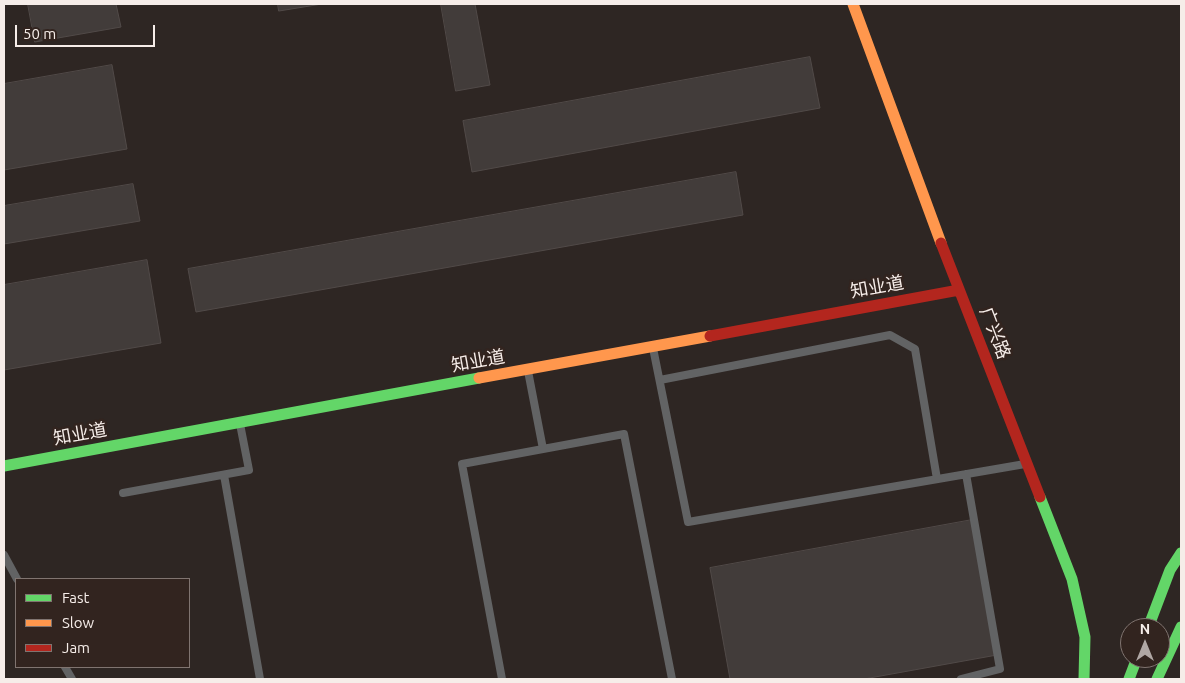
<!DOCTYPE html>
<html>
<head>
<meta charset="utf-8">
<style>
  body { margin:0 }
  #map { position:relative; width:1185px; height:683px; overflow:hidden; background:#2e2623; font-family:Ubuntu,sans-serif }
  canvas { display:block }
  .frame { position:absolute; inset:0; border:5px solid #f6ede9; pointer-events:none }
  .legend { position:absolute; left:15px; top:578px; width:175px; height:90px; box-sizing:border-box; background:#32241f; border:1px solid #807470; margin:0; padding:6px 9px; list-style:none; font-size:15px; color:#f6ede9 }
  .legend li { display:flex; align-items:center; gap:10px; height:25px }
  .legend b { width:25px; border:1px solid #807470 }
  .north { position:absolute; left:1120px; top:618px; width:50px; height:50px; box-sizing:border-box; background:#32241f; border:1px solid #807470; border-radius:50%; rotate:0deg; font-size:14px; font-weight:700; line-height:20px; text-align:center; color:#f6ede9 }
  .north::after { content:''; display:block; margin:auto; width:18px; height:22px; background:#b0a7a4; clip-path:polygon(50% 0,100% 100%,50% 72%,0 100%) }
  .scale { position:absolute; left:15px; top:25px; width:140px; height:22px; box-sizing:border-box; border:2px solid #f6ede9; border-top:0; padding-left:6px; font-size:15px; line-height:18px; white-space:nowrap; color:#f6ede9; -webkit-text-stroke:4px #32241f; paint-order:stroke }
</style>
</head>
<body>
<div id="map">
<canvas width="1185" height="683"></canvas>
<div class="frame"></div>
<ul class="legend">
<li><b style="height:6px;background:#63d668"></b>Fast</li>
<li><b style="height:6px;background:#ff974d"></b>Slow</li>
<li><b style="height:6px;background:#b3261e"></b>Jam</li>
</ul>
<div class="north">N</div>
<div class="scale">50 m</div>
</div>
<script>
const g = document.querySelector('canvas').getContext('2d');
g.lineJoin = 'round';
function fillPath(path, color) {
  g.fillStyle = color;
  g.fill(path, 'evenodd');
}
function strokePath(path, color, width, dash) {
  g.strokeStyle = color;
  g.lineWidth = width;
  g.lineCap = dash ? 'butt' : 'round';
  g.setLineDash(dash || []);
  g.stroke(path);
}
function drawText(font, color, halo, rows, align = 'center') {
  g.font = font + ' Ubuntu,"Noto Sans SC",sans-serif';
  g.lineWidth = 5;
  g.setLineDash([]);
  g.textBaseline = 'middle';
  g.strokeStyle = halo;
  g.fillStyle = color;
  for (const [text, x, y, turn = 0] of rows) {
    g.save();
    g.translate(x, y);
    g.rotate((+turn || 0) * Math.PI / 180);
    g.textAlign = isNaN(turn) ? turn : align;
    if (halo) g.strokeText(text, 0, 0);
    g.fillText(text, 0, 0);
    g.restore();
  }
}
const building = new Path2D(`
  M 28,4 L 116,4 L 121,27 L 35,42 Z
  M 278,4 L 322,4 L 279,11 Z
  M 441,4 L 475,4 L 490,85 L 456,91 Z
  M 810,57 L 820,108 L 472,172 L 463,121 Z
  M 112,65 L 127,149 L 4,170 L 4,84 Z
  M 736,172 L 743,215 L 196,312 L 188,269 Z
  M 133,184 L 140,221 L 4,244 L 4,206 Z
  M 147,260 L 161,343 L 4,370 L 4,285 Z
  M 972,520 L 997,655 L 864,679 L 730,679 L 710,568 Z`);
fillPath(building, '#423c3a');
strokePath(building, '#514a48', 1);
strokePath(new Path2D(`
  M 653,348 L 688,522 L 1025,464
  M 528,371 L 543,449
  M 660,380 L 890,335 L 915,349 L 937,479
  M 224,475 L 260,679
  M 123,493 L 249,470 L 240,424
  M 4,555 L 17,579
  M 65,667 L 72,679
  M 502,679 L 462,464 L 624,434 L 672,679
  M 961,679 L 1000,669 L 966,474`), '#626364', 8);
strokePath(new Path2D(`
  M 4,466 L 479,378
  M 1040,497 L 1072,579 L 1085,637 L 1084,679
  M 1148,628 L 1170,570 L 1181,553
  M 1129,679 L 1137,658
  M 1157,679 L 1181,627`), '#63d668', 11);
strokePath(new Path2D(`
  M 853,4 L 941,243
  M 479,378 L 710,336`), '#ff974d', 11);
strokePath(new Path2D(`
  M 941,243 L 1040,497
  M 710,336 L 959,290`), '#b3261e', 11);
drawText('18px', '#f6ede9', '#32241f', [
  ["知业道",877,287,-10],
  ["广兴路",995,333,69],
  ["知业道",478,361,-10],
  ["知业道",80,434,-10]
]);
</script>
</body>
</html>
